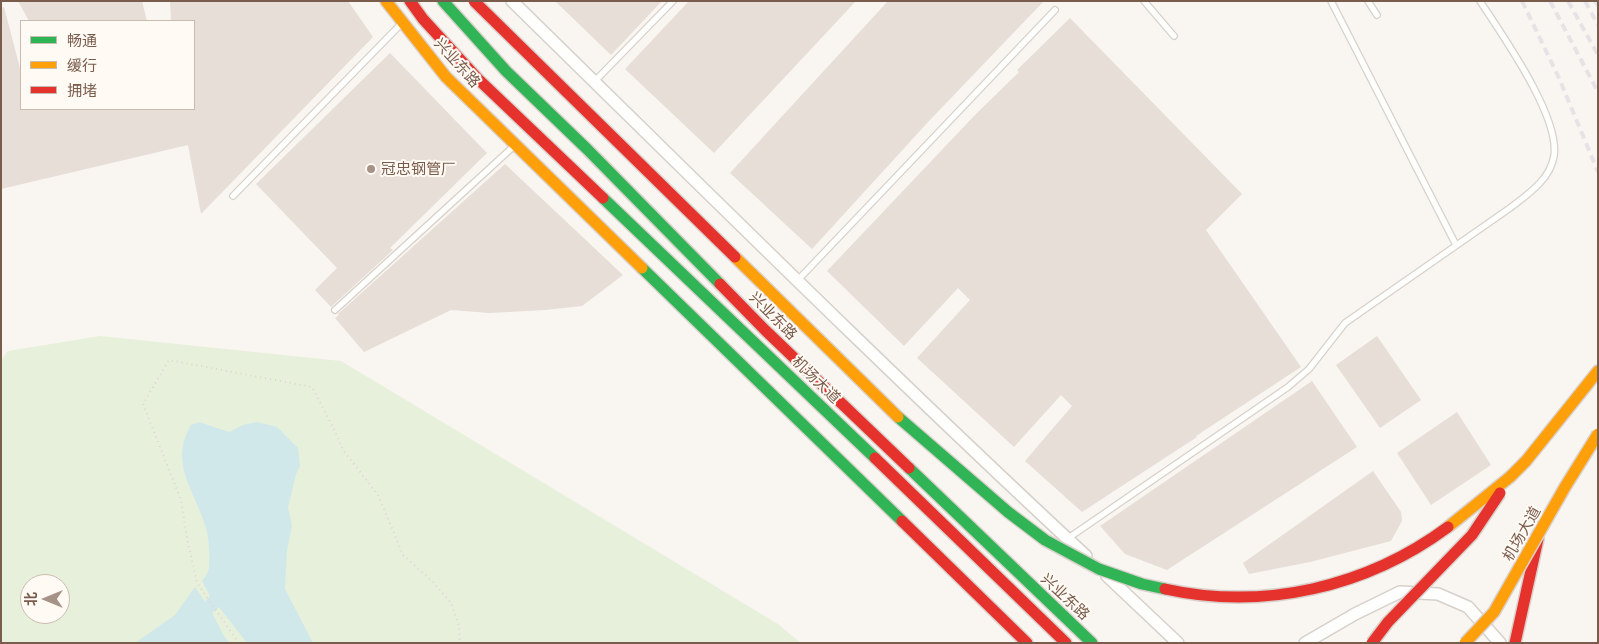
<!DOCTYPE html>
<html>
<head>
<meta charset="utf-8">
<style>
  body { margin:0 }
  #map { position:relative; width:1599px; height:644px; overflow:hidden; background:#f9f5f0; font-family:"Public Sans","Noto Sans SC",sans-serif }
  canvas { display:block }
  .frame { position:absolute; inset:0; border:2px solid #7a5c4d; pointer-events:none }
  .legend { position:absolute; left:20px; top:20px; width:175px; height:90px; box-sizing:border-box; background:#fffaf3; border:1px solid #cabbb1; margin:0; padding:6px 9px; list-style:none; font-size:15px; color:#7a5c4d }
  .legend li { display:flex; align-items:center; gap:10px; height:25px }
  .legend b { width:25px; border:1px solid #cabbb1 }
  .north { position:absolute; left:20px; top:574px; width:50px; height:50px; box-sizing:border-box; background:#fffaf3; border:1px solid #cabbb1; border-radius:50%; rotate:270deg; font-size:14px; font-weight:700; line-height:20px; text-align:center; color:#7a5c4d }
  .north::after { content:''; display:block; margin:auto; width:18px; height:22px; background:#a69286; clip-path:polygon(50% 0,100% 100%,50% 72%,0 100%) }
</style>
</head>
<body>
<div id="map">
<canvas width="1599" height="644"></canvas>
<div class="frame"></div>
<ul class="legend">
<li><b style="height:6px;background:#30b455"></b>畅通</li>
<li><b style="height:6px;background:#ff9f0a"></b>缓行</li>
<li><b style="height:6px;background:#e5322d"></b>拥堵</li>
</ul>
<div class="north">北</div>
</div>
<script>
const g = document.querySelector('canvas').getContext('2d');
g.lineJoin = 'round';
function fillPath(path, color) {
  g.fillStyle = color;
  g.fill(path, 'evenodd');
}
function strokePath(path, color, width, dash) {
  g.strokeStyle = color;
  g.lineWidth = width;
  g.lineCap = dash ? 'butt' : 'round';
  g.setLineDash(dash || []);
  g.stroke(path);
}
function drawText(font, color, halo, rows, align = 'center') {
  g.font = font + ' "Public Sans","Noto Sans SC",sans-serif';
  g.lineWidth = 4;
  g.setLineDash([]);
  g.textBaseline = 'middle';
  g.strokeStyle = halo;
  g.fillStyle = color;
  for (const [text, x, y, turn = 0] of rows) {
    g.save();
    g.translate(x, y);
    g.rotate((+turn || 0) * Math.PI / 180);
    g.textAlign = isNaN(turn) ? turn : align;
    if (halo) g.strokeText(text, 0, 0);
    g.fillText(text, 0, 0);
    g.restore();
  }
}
fillPath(new Path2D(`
  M 100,336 L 341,361 L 778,624 L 801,643 L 1,643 L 1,360 L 8,351 ZM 30,584 L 60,584 L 60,614 L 30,614 Z`), '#e7f0db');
fillPath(new Path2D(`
  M 199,422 L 229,432 L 243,425 L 257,422 L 277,427 L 298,448 L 300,466 L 296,474 L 288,507 L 292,526 L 287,550 L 285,589 L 313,643 L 247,643 L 219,607 L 212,613 L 224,636 L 230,643 L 135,643 L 175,615 L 195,587 L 205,602 L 210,596 L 202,581 C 205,577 209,572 209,567 C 210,558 209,536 206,528 C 196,492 168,464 191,425 Z`), '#d0e8ea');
fillPath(new Path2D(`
  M 18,1 L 142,1 L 147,21 L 29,21 Z
  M 170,1 L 348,1 L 373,37 L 201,214 L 188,145 L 1,189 L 1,8 L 4,7 L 21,72 L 21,109 L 194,109 L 194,21 L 171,21 Z
  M 555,1 L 662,1 L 611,55 Z
  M 689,1 L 856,1 L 714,153 L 625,69 Z
  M 888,1 L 1044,1 L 929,121 L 812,249 L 730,173 Z
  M 1070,18 L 1242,194 L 1206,230 L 1301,367 L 1196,436 L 1197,437 L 1082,512 L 1025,461 L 1072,406 L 1061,395 L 1014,447 L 917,358 L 970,300 L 958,288 L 904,346 L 827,271 L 974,116 L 1019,72 L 1017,70 Z
  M 390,53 L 487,153 L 390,248 L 393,250 L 331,307 L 315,290 L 337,268 L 256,184 Z
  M 505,164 L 623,275 L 582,306 L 545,310 L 490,313 L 451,310 L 364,352 L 335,318 L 339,315 L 338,314 Z
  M 1377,336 L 1421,400 L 1380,428 L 1336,365 Z
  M 1312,381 L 1357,447 L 1167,570 L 1125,554 L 1100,526 Z
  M 1457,412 L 1491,465 L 1431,505 L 1397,453 Z
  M 1373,471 L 1401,512 L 1402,521 L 1391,541 L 1310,562 L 1249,574 L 1243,563 Z`), '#e6ded7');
const lane = new Path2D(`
  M 1144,1 L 1174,36
  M 1331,1 L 1456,245
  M 1368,1 L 1377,15
  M 594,82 L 673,1
  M 233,196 L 401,24
  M 797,281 L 1055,10
  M 335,310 L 514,146
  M 1067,539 L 1288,387 L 1309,369 L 1345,323 L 1510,208 C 1528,194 1550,180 1554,156 C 1560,116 1502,35 1480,1`);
const street = new Path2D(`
  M 512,1 C 702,187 891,375 1086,556
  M 1107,576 L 1178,643
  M 1305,643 L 1355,614 L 1400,592 L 1438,594 L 1468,607 L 1500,643`);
const fast = new Path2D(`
  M 443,1 L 506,71 L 587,149 L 720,284
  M 603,198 L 875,458
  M 642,268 L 902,521
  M 909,468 L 1092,643`);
const slow = new Path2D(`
  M 386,1 L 446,77 L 642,268
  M 1510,477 L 1526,461 L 1598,371`);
const jam = new Path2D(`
  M 410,1 L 423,19 L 478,79 L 603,198
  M 720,284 L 765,330 L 909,468
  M 875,458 L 1066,643
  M 902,521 L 1027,643
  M 1515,643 L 1538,539`);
strokePath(lane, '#d7d1cb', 8);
strokePath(street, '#d7d1cb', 14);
strokePath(fast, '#dad1cc', 14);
strokePath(slow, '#dad1cc', 14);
strokePath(jam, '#dad1cc', 14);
strokePath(new Path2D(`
  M 239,643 L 197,583 L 187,538 L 181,500 L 143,404 L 169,360 L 312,387 L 334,429 L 343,450 L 378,495 L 403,555 L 433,582 L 451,603 L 459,626 L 460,643`), '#dcd5d0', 2, [1, 4]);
strokePath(lane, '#fefefd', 5.5);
strokePath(street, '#fefefd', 11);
strokePath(fast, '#30b455', 11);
strokePath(slow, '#ff9f0a', 11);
strokePath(jam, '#e5322d', 11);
strokePath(new Path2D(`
  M 1522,1 L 1559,78 L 1598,172
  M 1550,1 L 1598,92
  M 1568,1 L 1598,55
  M 1585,1 L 1598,25
  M 1595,1 L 1598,6`), '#e6e3e7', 4, [8, 5]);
const fastBridge = new Path2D(`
  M 898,417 L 1008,512 L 1045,540 L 1099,569 L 1142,584 L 1165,589`);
const slowBridge = new Path2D(`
  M 735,257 L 898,417
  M 1448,527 L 1510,477
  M 1465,643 L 1494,612 L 1565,487 L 1598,434`);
const jamBridge = new Path2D(`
  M 474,1 L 735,257
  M 1165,589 C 1264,611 1367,587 1448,527
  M 1372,643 L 1388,622 L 1472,535 L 1500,493`);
strokePath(fastBridge, '#dad1cc', 14, []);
strokePath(slowBridge, '#dad1cc', 14, []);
strokePath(jamBridge, '#dad1cc', 14, []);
strokePath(fastBridge, '#30b455', 11);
strokePath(slowBridge, '#ff9f0a', 11);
strokePath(jamBridge, '#e5322d', 11);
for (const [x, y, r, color] of [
  [371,169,5,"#a69286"]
]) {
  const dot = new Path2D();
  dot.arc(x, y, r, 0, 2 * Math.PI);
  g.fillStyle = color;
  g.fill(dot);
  strokePath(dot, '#fffaf3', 2);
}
drawText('15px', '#7a5c4d', '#fffaf3', [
  ["兴业东路",457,63,48],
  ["兴业东路",773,316,45],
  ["机场大道",816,380,44],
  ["机场大道",1522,534,-60],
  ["兴业东路",1065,597,43]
]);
drawText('15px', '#7a5c4d', '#fffaf3', [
  ["冠忠钢管厂",381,169]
], 'left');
</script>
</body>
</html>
